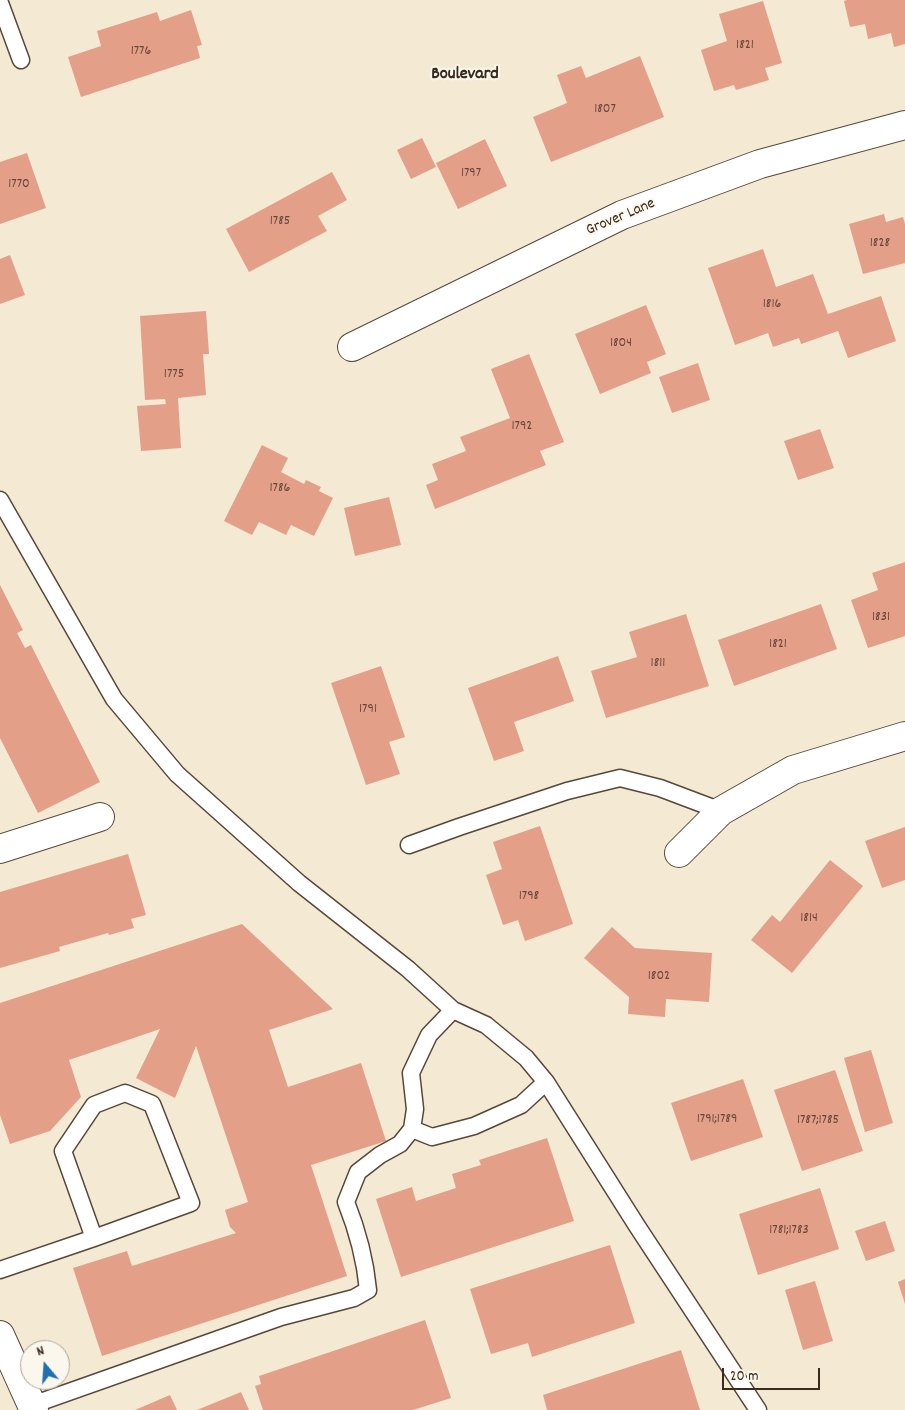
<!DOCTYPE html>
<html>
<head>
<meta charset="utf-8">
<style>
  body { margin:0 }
  #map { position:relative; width:905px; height:1410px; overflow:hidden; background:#f4e9d2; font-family:Dekko,sans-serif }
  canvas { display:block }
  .north { position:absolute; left:20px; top:1340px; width:50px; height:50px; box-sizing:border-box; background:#fbf7ec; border:1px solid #aea59a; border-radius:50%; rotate:342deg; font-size:14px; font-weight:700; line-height:20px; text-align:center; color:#3b2a1e }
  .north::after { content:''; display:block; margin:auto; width:18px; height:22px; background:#1f6fb2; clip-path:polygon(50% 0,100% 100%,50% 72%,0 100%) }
  .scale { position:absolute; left:722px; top:1368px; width:98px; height:22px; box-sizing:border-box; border:2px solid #3b2a1e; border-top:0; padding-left:6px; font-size:15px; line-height:18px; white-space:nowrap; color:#3b2a1e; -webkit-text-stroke:4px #fbf7ec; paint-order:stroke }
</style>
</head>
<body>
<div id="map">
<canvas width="905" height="1410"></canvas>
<div class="north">N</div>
<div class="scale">20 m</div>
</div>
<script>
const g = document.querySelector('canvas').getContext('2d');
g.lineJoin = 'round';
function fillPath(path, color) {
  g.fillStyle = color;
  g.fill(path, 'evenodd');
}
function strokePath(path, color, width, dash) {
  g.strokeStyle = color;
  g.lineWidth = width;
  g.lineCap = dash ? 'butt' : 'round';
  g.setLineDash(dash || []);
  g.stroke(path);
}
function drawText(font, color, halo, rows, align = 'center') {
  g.font = font + ' Dekko,sans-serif';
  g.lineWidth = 4;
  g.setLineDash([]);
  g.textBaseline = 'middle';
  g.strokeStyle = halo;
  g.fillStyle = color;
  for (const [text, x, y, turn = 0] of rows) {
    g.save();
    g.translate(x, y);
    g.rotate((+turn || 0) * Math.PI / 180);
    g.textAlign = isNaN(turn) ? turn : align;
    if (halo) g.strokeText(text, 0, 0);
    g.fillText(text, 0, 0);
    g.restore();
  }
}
fillPath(new Path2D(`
  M 847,0 L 905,0 L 905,44 L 894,47 L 891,33 L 868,39 L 865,24 L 850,27 L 844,1 Z
  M 763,1 L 782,63 L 765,68 L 769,80 L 736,90 L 734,85 L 714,91 L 701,50 L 727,41 L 719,14 Z
  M 191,10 L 202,45 L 197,46 L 200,58 L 81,97 L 68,57 L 101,46 L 97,31 L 157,12 L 160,21 Z
  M 640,56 L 664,117 L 551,162 L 533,117 L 567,103 L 557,75 L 581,66 L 586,78 Z
  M 422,138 L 436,167 L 411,179 L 397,150 Z
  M 485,139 L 507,186 L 458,209 L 436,163 Z
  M 27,153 L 46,208 L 0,224 L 0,162 Z
  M 332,172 L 347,200 L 318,216 L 327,231 L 249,272 L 226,229 Z
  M 884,214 L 886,222 L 903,217 L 905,224 L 905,263 L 863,274 L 849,224 Z
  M 763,249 L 776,287 L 813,274 L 828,314 L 881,296 L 896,341 L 848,358 L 838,331 L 801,344 L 799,338 L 773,347 L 768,333 L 735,345 L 708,268 Z
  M 10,255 L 25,295 L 0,304 L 0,259 Z
  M 646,305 L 666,354 L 647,362 L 651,373 L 600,394 L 575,334 Z
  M 206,311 L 209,354 L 203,354 L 206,395 L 178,398 L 181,448 L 141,451 L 137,406 L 166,404 L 165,399 L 145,400 L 140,316 Z
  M 529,354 L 564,442 L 540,451 L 546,465 L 435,509 L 426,485 L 438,480 L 432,464 L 466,451 L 460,437 L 510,418 L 491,369 Z
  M 698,363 L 710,400 L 672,413 L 659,377 Z
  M 820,429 L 834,468 L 798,480 L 784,441 Z
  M 262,445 L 288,458 L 281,472 L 304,484 L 306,480 L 321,487 L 319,491 L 333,498 L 314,536 L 291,525 L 286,535 L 259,522 L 252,535 L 224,521 Z
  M 389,497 L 401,545 L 355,556 L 344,508 Z
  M 905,562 L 905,636 L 868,648 L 851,600 L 878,590 L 872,573 Z
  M 0,585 L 23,630 L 17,633 L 25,648 L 31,645 L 100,782 L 38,813 L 0,738 Z
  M 821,604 L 837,649 L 734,686 L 718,640 Z
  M 686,614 L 709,686 L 606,718 L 591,671 L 637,657 L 629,632 Z
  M 558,656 L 574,701 L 514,722 L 524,751 L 494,761 L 468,688 Z
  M 381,666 L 405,737 L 389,742 L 400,774 L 366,785 L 331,683 Z
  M 540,826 L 573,924 L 525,941 L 518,920 L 503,925 L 486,875 L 502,869 L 493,842 Z
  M 905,827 L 905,880 L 882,888 L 865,841 Z
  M 128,854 L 146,915 L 131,919 L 134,928 L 109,935 L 108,933 L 59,947 L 60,951 L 0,968 L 0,892 Z
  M 830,860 L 863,886 L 792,973 L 751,940 L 772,915 L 780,922 Z
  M 242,924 L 333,1009 L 269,1030 L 288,1087 L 361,1063 L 386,1141 L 311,1165 L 347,1276 L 102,1356 L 73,1268 L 127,1251 L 132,1266 L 236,1233 L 230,1227 L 225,1210 L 248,1202 L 196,1046 L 175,1098 L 136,1078 L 160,1029 L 69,1060 L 81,1097 L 50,1131 L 10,1144 L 0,1115 L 0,1003 Z
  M 612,927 L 635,948 L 712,953 L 709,1002 L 666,999 L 665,1017 L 628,1014 L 629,997 L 584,958 Z
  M 871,1050 L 893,1123 L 865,1132 L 844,1058 Z
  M 835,1070 L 863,1151 L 802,1171 L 774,1090 Z
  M 743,1079 L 763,1137 L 691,1161 L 671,1103 Z
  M 547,1138 L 574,1221 L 401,1277 L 376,1199 L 412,1187 L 416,1201 L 456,1188 L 452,1174 L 481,1165 L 479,1160 Z
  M 820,1188 L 839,1249 L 758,1275 L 739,1214 Z
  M 885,1221 L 895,1251 L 866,1261 L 855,1231 Z
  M 610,1245 L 635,1323 L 532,1357 L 528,1343 L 491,1354 L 470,1289 Z
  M 905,1279 L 905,1304 L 898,1282 Z
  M 815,1281 L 833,1341 L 803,1350 L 785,1290 Z
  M 425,1320 L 451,1398 L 413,1410 L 263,1410 L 255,1386 L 261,1384 L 259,1376 Z
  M 681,1350 L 700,1410 L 547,1410 L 543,1395 Z
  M 241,1392 L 249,1410 L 197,1410 Z
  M 170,1395 L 177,1410 L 135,1410 Z`), '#e49f89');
const service = new Path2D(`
  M 0,3 L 21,60
  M 0,500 L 114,699 L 177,774 L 299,883 L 408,969 L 453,1010
  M 409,845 L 459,827 L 567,791 L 620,778 L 660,788 L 721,811
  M 412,1129 L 432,1137 L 474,1126 L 521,1105 L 546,1082
  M 0,1270 L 94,1238 L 191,1203 L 152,1104 L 125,1093 L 94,1105 L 63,1151 L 94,1238
  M 32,1405 L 281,1317 L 354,1298 L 368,1290 C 365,1258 358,1232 346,1202 L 358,1172 L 380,1155 L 400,1144 L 412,1129 L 415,1109 L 411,1073 L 429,1035 L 453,1010 L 486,1025 L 526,1058 L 546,1082 L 637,1226 L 758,1410`);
const minor = new Path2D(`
  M 352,347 L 622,215 L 760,164 L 905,125
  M 0,849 L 100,817
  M 679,853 L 721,811 L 793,770 L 905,736`);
const secondary = new Path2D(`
  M 0,1335 L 34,1410`);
strokePath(service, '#574739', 19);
strokePath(minor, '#574739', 30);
strokePath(secondary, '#574739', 30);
strokePath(service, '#fff', 16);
strokePath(minor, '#fff', 28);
strokePath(secondary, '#fff', 28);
drawText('14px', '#654739', null, [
  ["1821",745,46],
  ["1776",141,52],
  ["1807",605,110],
  ["1797",471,174],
  ["1770",19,185],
  ["1785",280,222],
  ["1828",880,244],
  ["1816",772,305],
  ["1804",621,344],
  ["1775",174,375],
  ["1792",522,427],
  ["1786",280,489],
  ["1831",881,618],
  ["1821",778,645],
  ["1811",658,664],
  ["1791",368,710],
  ["1798",529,897],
  ["1814",809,919],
  ["1802",659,977],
  ["1791;1789",717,1120],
  ["1787;1785",818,1121],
  ["1781;1783",789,1231]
]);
drawText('16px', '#3b2a1e', '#fbf7ec', [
  ["Grover Lane",621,218,-23]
]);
drawText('bold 18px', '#3b2a1e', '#fbf7ec', [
  ["Boulevard",465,76]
]);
</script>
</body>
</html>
